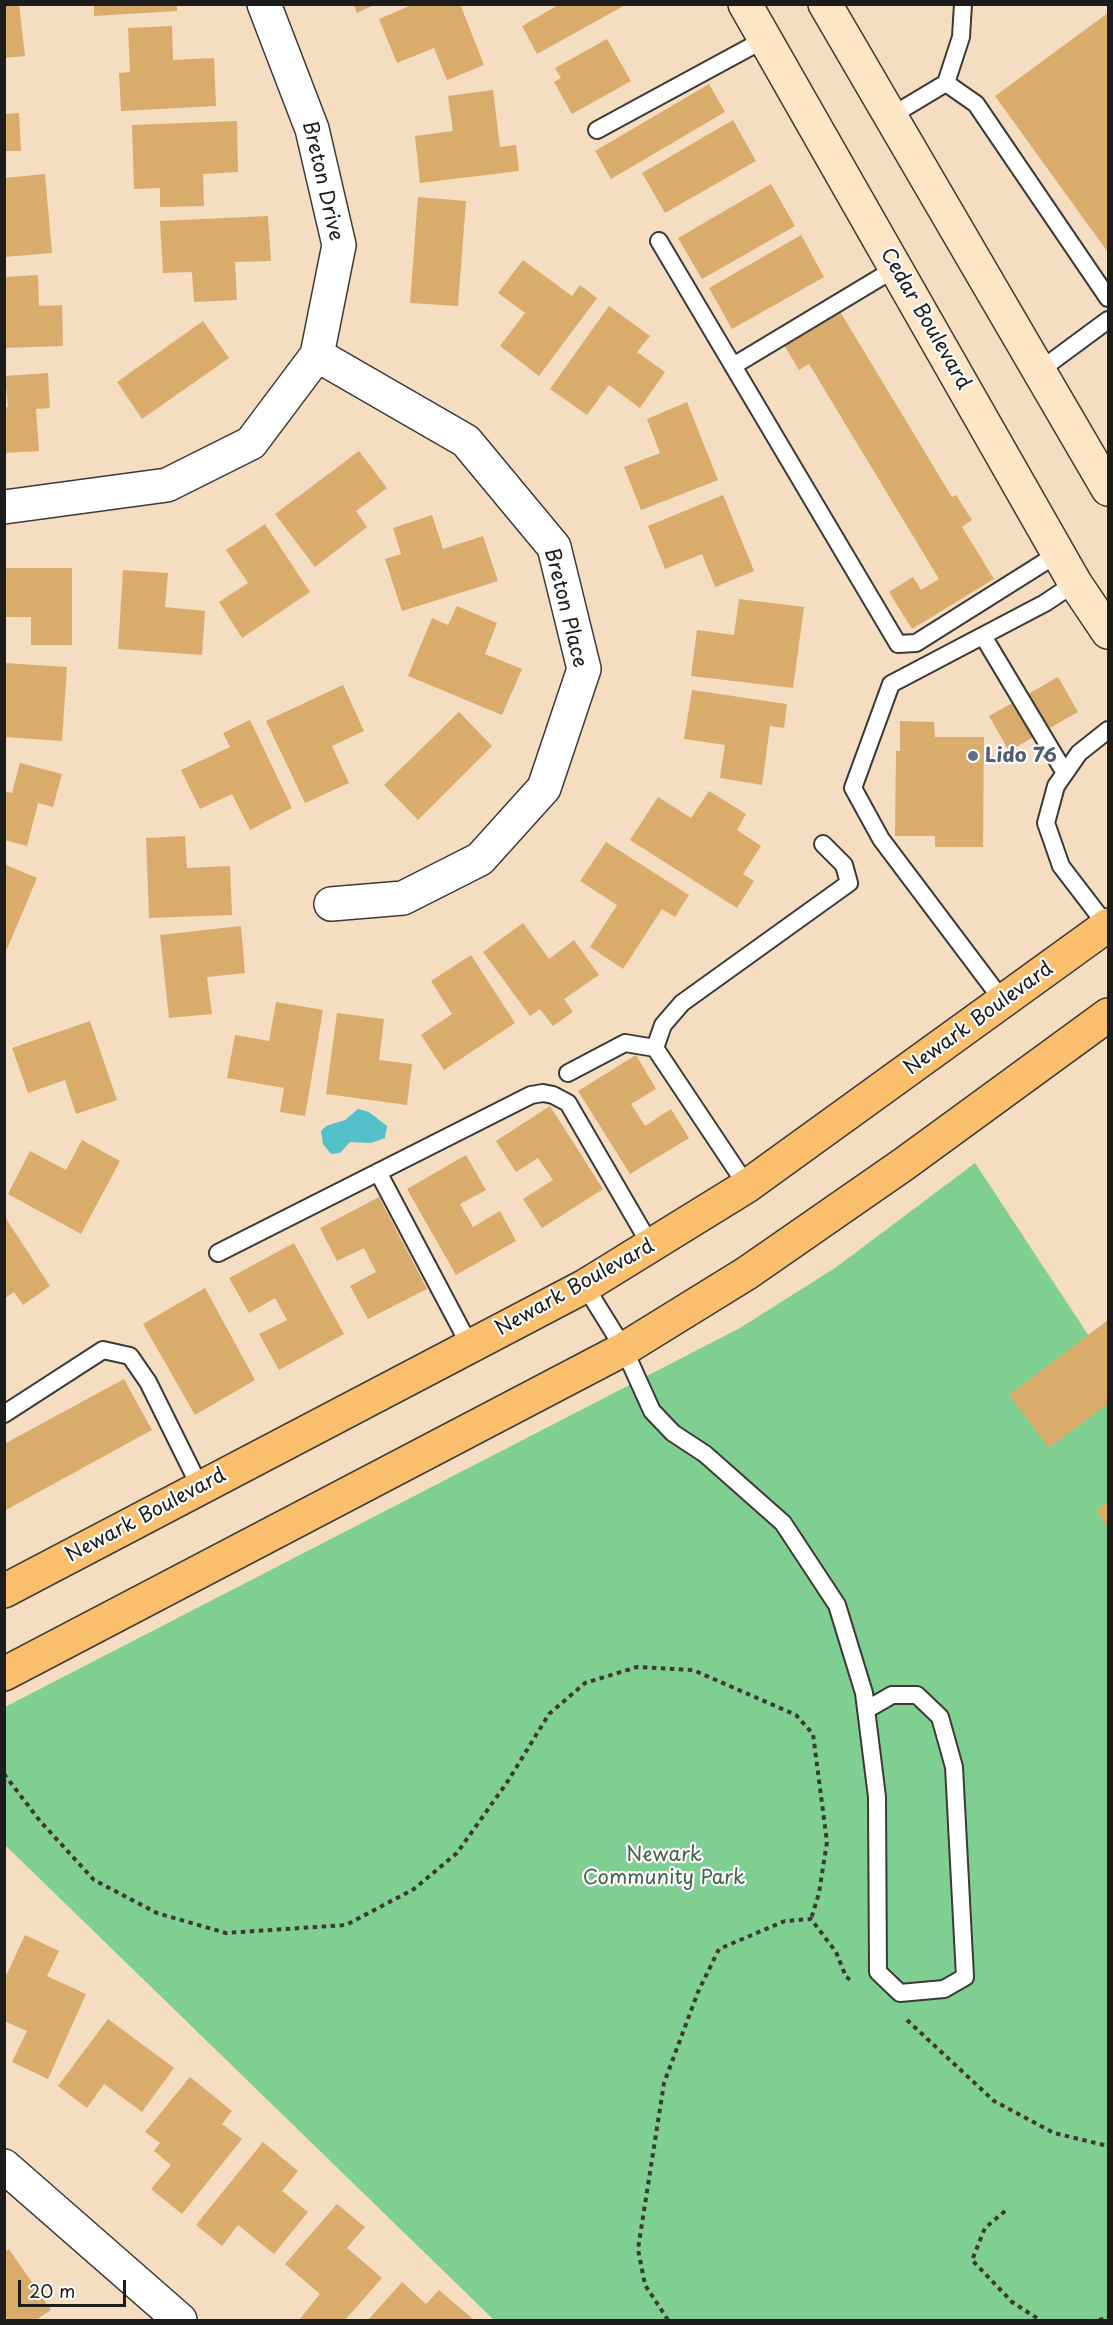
<!DOCTYPE html>
<html>
<head>
<meta charset="utf-8">
<style>
  body { margin:0 }
  #map { position:relative; width:1113px; height:2325px; overflow:hidden; background:#f5ddc2; font-family:"Playpen Sans",sans-serif }
  canvas { display:block }
  .frame { position:absolute; inset:0; border:6px solid #1c1c1c; pointer-events:none }
  .scale { position:absolute; left:18px; top:2280px; width:108px; height:27px; box-sizing:border-box; border:3px solid #1c1c1c; border-top:0; padding-left:8px; font-size:18px; line-height:21px; white-space:nowrap; color:#1c1c1c; -webkit-text-stroke:4px #fff; paint-order:stroke }
</style>
</head>
<body>
<div id="map">
<canvas width="1113" height="2325"></canvas>
<div class="frame"></div>
<div class="scale">20 m</div>
</div>
<script>
const g = document.querySelector('canvas').getContext('2d');
g.lineJoin = 'round';
function fillPath(path, color) {
  g.fillStyle = color;
  g.fill(path, 'evenodd');
}
function strokePath(path, color, width, dash) {
  g.strokeStyle = color;
  g.lineWidth = width;
  g.lineCap = dash ? 'butt' : 'round';
  g.setLineDash(dash || []);
  g.stroke(path);
}
function drawText(font, color, halo, rows, align = 'center') {
  g.font = font + ' "Playpen Sans",sans-serif';
  g.lineWidth = 4.5;
  g.setLineDash([]);
  g.textBaseline = 'middle';
  g.strokeStyle = halo;
  g.fillStyle = color;
  for (const [text, x, y, turn = 0] of rows) {
    g.save();
    g.translate(x, y);
    g.rotate((+turn || 0) * Math.PI / 180);
    g.textAlign = isNaN(turn) ? turn : align;
    if (halo) g.strokeText(text, 0, 0);
    g.fillText(text, 0, 0);
    g.restore();
  }
}
fillPath(new Path2D(`
  M 975,1163 L 1108,1365 L 1108,2320 L 494,2320 L 5,1845 L 5,1707 L 740,1328 L 835,1268 Z`), '#7ecf91');
fillPath(new Path2D(`
  M 358,1109 L 369,1112 L 387,1126 L 385,1138 L 371,1143 L 350,1142 L 340,1153 L 331,1154 L 323,1144 L 321,1131 L 326,1126 L 345,1120 Z`), '#53c1c9');
fillPath(new Path2D(`
  M 4,4 L 19,4 L 25,56 L 4,58 Z
  M 94,4 L 177,4 L 177,11 L 94,16 Z
  M 353,4 L 376,4 L 357,13 Z
  M 414,4 L 460,4 L 484,65 L 447,80 L 434,48 L 397,63 L 379,19 Z
  M 560,4 L 627,4 L 537,54 L 522,26 Z
  M 1108,13 L 1108,250 L 1107,251 L 995,96 Z
  M 172,26 L 173,60 L 214,58 L 216,106 L 121,111 L 119,73 L 130,72 L 128,28 Z
  M 607,39 L 631,81 L 572,114 L 554,82 L 561,78 L 555,68 Z
  M 709,84 L 725,112 L 611,179 L 595,151 Z
  M 493,90 L 500,147 L 516,145 L 519,171 L 420,183 L 415,136 L 453,131 L 448,96 Z
  M 19,113 L 21,151 L 4,151 L 4,114 Z
  M 733,120 L 756,161 L 665,213 L 642,173 Z
  M 237,121 L 238,172 L 203,174 L 204,206 L 160,207 L 160,188 L 134,189 L 132,125 Z
  M 45,174 L 52,253 L 4,257 L 4,178 Z
  M 771,184 L 795,226 L 702,279 L 678,238 Z
  M 418,197 L 466,201 L 458,306 L 410,303 Z
  M 268,216 L 271,261 L 235,262 L 237,300 L 194,302 L 192,272 L 163,273 L 160,221 Z
  M 801,235 L 824,277 L 732,329 L 709,288 Z
  M 523,260 L 572,296 L 580,285 L 597,298 L 539,376 L 500,346 L 525,313 L 498,293 Z
  M 38,275 L 39,306 L 62,305 L 63,346 L 4,348 L 4,277 Z
  M 609,306 L 650,336 L 637,352 L 665,372 L 640,408 L 609,385 L 587,415 L 550,389 Z
  M 839,310 L 952,497 L 956,495 L 972,520 L 962,527 L 994,579 L 912,629 L 889,592 L 913,577 L 921,590 L 939,579 L 809,364 L 799,370 L 784,345 Z
  M 203,321 L 229,358 L 142,419 L 117,382 Z
  M 48,373 L 50,408 L 36,409 L 39,451 L 4,453 L 4,408 L 8,407 L 5,376 Z
  M 687,402 L 718,480 L 641,510 L 624,467 L 660,453 L 647,419 Z
  M 359,451 L 387,488 L 356,511 L 367,527 L 315,567 L 275,514 Z
  M 723,495 L 754,571 L 715,587 L 702,554 L 665,569 L 648,526 Z
  M 432,515 L 443,549 L 483,536 L 498,581 L 402,611 L 385,559 L 401,554 L 393,528 Z
  M 265,524 L 310,592 L 242,638 L 219,602 L 248,583 L 226,550 Z
  M 4,568 L 72,568 L 72,645 L 31,645 L 31,617 L 4,617 Z
  M 123,570 L 168,573 L 165,607 L 205,611 L 202,655 L 118,649 Z
  M 739,599 L 804,607 L 793,688 L 691,676 L 697,630 L 734,635 Z
  M 457,606 L 497,623 L 485,654 L 522,669 L 502,715 L 408,676 L 432,618 L 448,625 Z
  M 4,663 L 67,667 L 62,741 L 4,737 Z
  M 1058,677 L 1078,712 L 1009,751 L 989,716 Z
  M 343,685 L 364,731 L 332,746 L 349,783 L 305,803 L 266,721 Z
  M 692,690 L 787,704 L 784,728 L 770,726 L 762,785 L 720,778 L 725,745 L 684,739 Z
  M 459,712 L 492,746 L 418,820 L 384,785 Z
  M 250,720 L 292,808 L 250,830 L 232,794 L 200,809 L 181,770 L 230,747 L 223,733 Z
  M 900,721 L 934,722 L 935,737 L 984,737 L 983,847 L 935,847 L 935,836 L 895,836 L 896,751 L 900,751 Z
  M 20,763 L 62,774 L 53,807 L 38,803 L 27,846 L 4,840 L 4,791 L 12,793 Z
  M 709,791 L 746,814 L 737,830 L 761,846 L 743,874 L 754,881 L 737,908 L 630,840 L 658,797 L 691,818 Z
  M 185,836 L 187,868 L 230,866 L 232,915 L 149,918 L 146,838 Z
  M 606,842 L 689,895 L 675,917 L 662,909 L 623,969 L 590,947 L 617,905 L 580,881 Z
  M 4,864 L 37,878 L 7,949 L 4,948 Z
  M 523,923 L 549,959 L 574,940 L 599,975 L 564,999 L 573,1012 L 553,1026 L 540,1009 L 530,1016 L 483,952 Z
  M 241,926 L 245,973 L 207,977 L 212,1014 L 169,1018 L 160,935 Z
  M 471,955 L 515,1023 L 444,1070 L 421,1035 L 452,1014 L 431,981 Z
  M 276,1002 L 323,1010 L 305,1116 L 280,1112 L 284,1088 L 227,1078 L 235,1035 L 269,1041 Z
  M 337,1013 L 384,1019 L 379,1060 L 412,1064 L 407,1105 L 326,1094 Z
  M 90,1021 L 117,1100 L 76,1114 L 65,1080 L 28,1093 L 12,1048 Z
  M 636,1055 L 656,1089 L 631,1104 L 645,1126 L 671,1109 L 689,1138 L 630,1174 L 578,1091 Z
  M 550,1106 L 603,1189 L 542,1228 L 523,1199 L 553,1180 L 538,1158 L 516,1172 L 496,1141 Z
  M 82,1140 L 120,1161 L 81,1234 L 8,1194 L 30,1151 L 66,1170 Z
  M 466,1155 L 486,1190 L 460,1204 L 473,1227 L 500,1211 L 516,1241 L 456,1275 L 407,1189 Z
  M 379,1197 L 427,1289 L 368,1319 L 350,1286 L 376,1272 L 364,1248 L 337,1261 L 320,1228 Z
  M 5,1217 L 50,1286 L 23,1305 L 14,1292 L 5,1298 Z
  M 294,1243 L 344,1334 L 279,1370 L 259,1334 L 287,1320 L 275,1298 L 249,1313 L 229,1278 Z
  M 205,1288 L 255,1380 L 195,1415 L 143,1324 Z
  M 1108,1320 L 1108,1404 L 1049,1448 L 1009,1395 Z
  M 124,1379 L 152,1430 L 4,1511 L 4,1444 Z
  M 1108,1501 L 1108,1528 L 1096,1511 Z
  M 25,1935 L 59,1951 L 47,1976 L 86,1994 L 48,2079 L 12,2062 L 27,2031 L 4,2021 L 4,1980 Z
  M 108,2019 L 174,2068 L 142,2112 L 104,2084 L 87,2108 L 58,2086 Z
  M 190,2077 L 232,2111 L 222,2124 L 242,2139 L 182,2214 L 151,2189 L 171,2165 L 154,2151 L 160,2143 L 145,2132 Z
  M 263,2142 L 298,2171 L 282,2191 L 308,2212 L 274,2254 L 238,2225 L 222,2246 L 196,2225 Z
  M 337,2204 L 365,2227 L 347,2248 L 382,2278 L 345,2320 L 299,2320 L 320,2294 L 285,2264 Z
  M 9,2249 L 51,2310 L 36,2320 L 4,2320 L 4,2252 Z
  M 402,2282 L 426,2304 L 439,2290 L 474,2320 L 368,2320 Z`), '#d9ac6c');
const lane = new Path2D(`
  M 946,83 L 961,37 L 963,4
  M 891,116 L 946,83 L 976,104 L 1108,298
  M 597,130 L 765,39
  M 659,241 L 898,644 L 916,643 L 1059,553
  M 733,366 L 896,268
  M 1039,371 L 1108,320
  M 983,636 L 1065,773
  M 1107,926 L 1061,866 L 1046,823 L 1056,786 L 1079,753 L 1108,730
  M 1003,1001 L 881,839 L 853,788 L 891,684 L 1045,603 L 1075,583
  M 568,1073 L 625,1043 L 655,1048
  M 378,1172 L 470,1346
  M 747,1186 L 655,1048 L 663,1025 L 682,1003 L 849,883 L 844,865 L 823,844
  M 218,1253 L 531,1095 L 543,1093 L 553,1095 L 568,1103 L 651,1246
  M 585,1286 L 624,1349 L 652,1411 L 673,1433 L 705,1454 L 783,1523 L 837,1605 L 864,1693 L 877,1797 L 878,1972 L 900,1993 L 944,1989 L 965,1977 L 954,1767 L 940,1717 L 917,1695 L 892,1695 L 866,1710
  M 4,1414 L 103,1350 L 130,1356 L 148,1382 L 200,1487`);
const street = new Path2D(`
  M 317,355 L 466,441 L 554,547 L 584,669 L 544,788 L 480,859 L 403,898 L 331,904
  M 4,507 L 167,485 L 251,443 L 317,355 L 339,245 L 312,129 L 264,4
  M 4,2166 L 180,2320`);
const secondary = new Path2D(`
  M 745,4 L 1075,583 L 1108,632
  M 825,4 L 1108,489`);
const primary = new Path2D(`
  M 4,1591 L 585,1286 L 747,1186 L 1108,925
  M 4,1674 L 624,1349 L 747,1273 L 904,1164 L 1108,1015`);
strokePath(lane, '#3d3935', 20);
strokePath(street, '#3d3935', 36);
strokePath(secondary, '#3d3935', 36);
strokePath(primary, '#3d3935', 36);
strokePath(new Path2D(`
  M 4,1774 L 40,1821 L 94,1880 L 157,1913 L 226,1933 L 346,1925 L 414,1889 L 457,1853 L 508,1781 L 549,1714 L 585,1683 L 637,1667 L 693,1670 L 796,1715 L 813,1734 L 827,1842 L 819,1893 L 811,1919
  M 907,2020 L 994,2101 L 1054,2133 L 1108,2146
  M 1005,2211 L 985,2228 L 972,2260 L 1012,2302 L 1040,2320
  M 668,2320 L 645,2285 L 638,2249 L 664,2083 L 698,1992 L 719,1949 L 785,1921 L 811,1919 L 836,1952 L 846,1977 L 852,1981
  M 1099,2320 L 1108,2318`), '#3d3935', 4, [4.5, 4.5]);
strokePath(lane, '#fff', 16);
strokePath(street, '#fff', 33);
strokePath(secondary, '#fde5c5', 33);
strokePath(primary, '#f9bf6d', 33);
for (const [x, y, r, color] of [
  [973,756,6,"#5c6f8a"]
]) {
  const dot = new Path2D();
  dot.arc(x, y, r, 0, 2 * Math.PI);
  g.fillStyle = color;
  g.fill(dot);
  strokePath(dot, '#fff', 2);
}
drawText('20px', '#1c1c1c', '#fff', [
  ["Breton Drive",322,181,77],
  ["Cedar Boulevard",925,319,60],
  ["Breton Place",565,608,76],
  ["Newark Boulevard",979,1019,-36],
  ["Newark Boulevard",575,1288,-29],
  ["Newark Boulevard",146,1516,-28]
]);
drawText('bold 20px', '#4e5e75', '#fff', [
  ["Lido 76",985,756]
], 'left');
drawText('20px', '#43644b', '#fff', [
  ["Newark",664,1855],
  ["Community Park",664,1878]
]);
</script>
</body>
</html>
